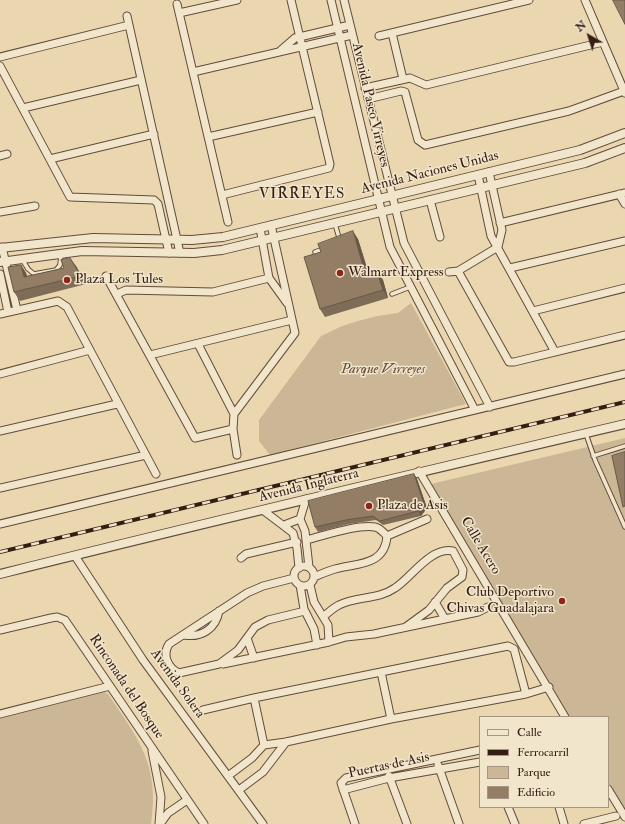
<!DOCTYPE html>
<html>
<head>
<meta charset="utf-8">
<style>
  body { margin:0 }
  #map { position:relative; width:625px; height:824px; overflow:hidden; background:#ead7b0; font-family:"IM FELL Double Pica",serif }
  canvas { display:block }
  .legend { position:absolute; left:479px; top:716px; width:130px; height:92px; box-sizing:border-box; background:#f1e5cc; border:1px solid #a69582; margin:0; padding:5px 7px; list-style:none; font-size:12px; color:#351d13 }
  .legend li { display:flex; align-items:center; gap:8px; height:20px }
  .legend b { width:20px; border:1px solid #a69582 }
  .north { position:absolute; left:569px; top:16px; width:40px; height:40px; -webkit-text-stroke:3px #f1e5cc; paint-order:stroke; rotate:321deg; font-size:11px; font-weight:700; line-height:16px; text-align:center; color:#351d13 }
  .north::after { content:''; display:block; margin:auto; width:14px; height:18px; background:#351d13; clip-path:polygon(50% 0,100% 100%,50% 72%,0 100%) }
</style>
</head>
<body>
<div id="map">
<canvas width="625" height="824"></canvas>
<ul class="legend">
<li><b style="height:5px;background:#f1e5cc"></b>Calle</li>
<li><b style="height:5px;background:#351d13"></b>Ferrocarril</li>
<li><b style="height:11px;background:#cbb795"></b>Parque</li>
<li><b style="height:11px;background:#937e65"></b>Edificio</li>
</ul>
<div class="north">N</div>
</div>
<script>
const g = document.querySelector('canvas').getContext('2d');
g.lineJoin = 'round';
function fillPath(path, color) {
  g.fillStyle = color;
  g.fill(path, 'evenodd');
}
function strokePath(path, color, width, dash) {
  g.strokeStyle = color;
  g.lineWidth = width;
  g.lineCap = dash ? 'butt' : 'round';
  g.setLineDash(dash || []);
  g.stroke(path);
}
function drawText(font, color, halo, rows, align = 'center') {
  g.font = font + ' "IM FELL Double Pica",serif';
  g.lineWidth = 3;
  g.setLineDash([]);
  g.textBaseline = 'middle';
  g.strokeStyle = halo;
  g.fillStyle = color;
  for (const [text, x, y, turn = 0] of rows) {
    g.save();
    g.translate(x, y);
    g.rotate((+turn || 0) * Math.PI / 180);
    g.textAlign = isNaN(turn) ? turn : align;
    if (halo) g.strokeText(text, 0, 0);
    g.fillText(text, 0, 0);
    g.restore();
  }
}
fillPath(new Path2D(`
  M 411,303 L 466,404 L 270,455 L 259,441 L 259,420 L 321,336 L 342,326 L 358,321 L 377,316 L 398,313 Z
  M 625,438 L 625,812 L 608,783 L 608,717 L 569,717 L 431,484 Z
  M 101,690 L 108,694 C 139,740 160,765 151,824 L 0,824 L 0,714 Z`), '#cbb795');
const service = new Path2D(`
  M 335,224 L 340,241
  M 317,257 L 315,252 L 323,249
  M 22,259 L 28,269 L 34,274 L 56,270 L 60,265 L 61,255
  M 392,294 L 410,287
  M 586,434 L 595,460 L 625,527
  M 593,456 L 625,446`);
const minor = new Path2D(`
  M 331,0 L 390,247 L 475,410
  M 344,0 L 404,243 L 490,407
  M 585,0 L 625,93
  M 177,4 L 228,222
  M 179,13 L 237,0
  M 127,16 L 180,253
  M 392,33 L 403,79
  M 379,36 L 529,0
  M 280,51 L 295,38 L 350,25
  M 0,57 L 129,25
  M 0,66 L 70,197 L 154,200 L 158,204 L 169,253
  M 193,72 L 352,35
  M 365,88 L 410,78 L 426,85 L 603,42
  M 368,99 L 401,91 L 405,92 L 418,140 L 425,145 L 569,111 L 624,91
  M 23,108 L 141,80
  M 208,137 L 318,112
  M 0,156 L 7,154
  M 50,159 L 154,134
  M 478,175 L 491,236 L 555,352
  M 619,194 L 625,204
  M 222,195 L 329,168 L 330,164 L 291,0
  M 430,200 L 440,237
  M 0,212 L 35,206
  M 500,223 L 625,193
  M 260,228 L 269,278 L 287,303
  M 2,247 L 17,310
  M 510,268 L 625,241
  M 458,271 L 509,362 L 514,362 L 625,335
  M 449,272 L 458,271 L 498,247 L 502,230 L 489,172
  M 0,274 L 8,312
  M 106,276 L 195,438 L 233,429
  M 117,294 L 126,290 L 213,292 L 269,278
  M 533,311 L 625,288
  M 0,314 L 58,301 L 67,307 L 156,474
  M 198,344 L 234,414
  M 150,355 L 292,320
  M 0,374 L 90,350
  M 0,431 L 117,404
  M 237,455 L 233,429 L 234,414 L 295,333 L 271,225
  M 419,471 L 565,717
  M 0,488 L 146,455
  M 306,499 L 300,519 L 305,531 L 309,567
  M 264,511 L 293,533 L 297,548 L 299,568
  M 0,524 L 625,374
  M 284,525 L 300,519
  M 387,536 L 427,519
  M 306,540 C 323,536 357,524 375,527 C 380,528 383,532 387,536 C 385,566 357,563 335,569 C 328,571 321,574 314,577
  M 75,556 L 143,660 L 263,824
  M 241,558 L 246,554 L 297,542
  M294 576a10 10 0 1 1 20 0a10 10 0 1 1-20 0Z
  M 294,578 L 263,586 L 247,593 L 169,644 C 162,655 168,668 179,673 L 219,664 L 238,650 L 255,627 L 268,620 L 305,611
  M 300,585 L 304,609 L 314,629 L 317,645
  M 310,585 L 314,602 L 328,625 L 329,642
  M 435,602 L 445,619
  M 324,616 C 328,613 333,608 339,605 C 356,596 378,600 395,588 C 411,578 431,546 453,551 L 463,570 L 462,577 L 447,588 L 429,610 L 407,626
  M 0,630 L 51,618 L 57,617 L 65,620 L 204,824
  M 184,635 C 201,638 216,629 219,611
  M 247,638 L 254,658
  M 223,664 L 329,642 L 346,637 L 374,634 L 478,612 L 488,607
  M 381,672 L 391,719
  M 254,698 L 264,745
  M 203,710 L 254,698 L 508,646 L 514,649 L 526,694
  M 0,714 L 110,686
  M 152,751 L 161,797 L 159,824
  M 438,765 L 459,824
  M 228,776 L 252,758 L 264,745 L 286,742 L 391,719 L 526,694 L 549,687
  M 389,776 L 407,824
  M 608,789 L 625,817
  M 239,790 L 263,772 L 286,742
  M 343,790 L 389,778 L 480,762
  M 508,807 L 515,824
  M 559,807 L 564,824
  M 160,824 L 168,813 L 187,800
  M 355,824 L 341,783 L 346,778 L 480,750
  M 584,824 L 616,816`);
const tertiary = new Path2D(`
  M 0,248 L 93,238 L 192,240 L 223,237 L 580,150 L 625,133
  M 0,262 L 82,251 L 194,253 L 222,250 L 585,163 L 625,148
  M 0,574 C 208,522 416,473 625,424`);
strokePath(service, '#624c3a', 5.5);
strokePath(minor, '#624c3a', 9);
strokePath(tertiary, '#624c3a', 10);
strokePath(service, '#f1e5cc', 3.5);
strokePath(minor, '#f1e5cc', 7);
strokePath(tertiary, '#f1e5cc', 8);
const rail = new Path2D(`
  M 0,552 L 625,402`);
strokePath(rail, '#351d13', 4);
strokePath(rail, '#f1e5cc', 2.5, [8]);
fillPath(new Path2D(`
  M 358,239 L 369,275 L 377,272 L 383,280 L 388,298 L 325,317 L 320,309 Z
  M 21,265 L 26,273 L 27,276 L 76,266 L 86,284 L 20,301 L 14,292 Z
  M 414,474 L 417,479 L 427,508 L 421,516 L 383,525 L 376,520 L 349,524 L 318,532 L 315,527 Z`), '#7e6c57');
fillPath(new Path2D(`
  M 353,231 L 358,239 L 372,284 L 366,276 Z
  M 70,258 L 76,266 L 86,284 L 81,276 Z
  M 21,265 L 26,273 L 29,285 L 24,277 Z
  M 377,272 L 383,280 L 388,298 L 383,290 Z
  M 414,474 L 417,479 L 427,508 L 421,516 L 418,511 Z`), '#675847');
const building = new Path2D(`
  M 613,0 L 625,0 L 625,24 Z
  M 353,231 L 366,276 L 377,272 L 383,290 L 320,309 L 304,257 L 321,252 L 318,244 Z
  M 70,258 L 81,276 L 14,292 L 8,267 L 21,265 L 24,277 L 64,268 L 61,260 Z
  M 625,452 L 625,506 L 623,507 L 612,456 Z
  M 414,474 L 424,504 L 418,511 L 380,521 L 373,516 L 346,520 L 315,527 L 308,501 Z`);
fillPath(building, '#937e65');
strokePath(building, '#675847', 1);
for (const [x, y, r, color] of [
  [340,273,4,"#8f2418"],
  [67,280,4,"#8f2418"],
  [369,506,4,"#8f2418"],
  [562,601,4,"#8f2418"]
]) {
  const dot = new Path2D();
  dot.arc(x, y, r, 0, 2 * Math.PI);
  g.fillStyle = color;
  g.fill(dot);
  strokePath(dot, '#f1e5cc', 1.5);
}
drawText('14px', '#351d13', '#f1e5cc', [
  ["Avenida Paseo Virreyes",370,105,77],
  ["Avenida Naciones Unidas",430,173,-14],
  ["Avenida Inglaterra",309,486,-14],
  ["Calle Acero",480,546,59],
  ["Avenida Solera",177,684,54],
  ["Rinconada del Bosque",126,687,56],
  ["Puertas de Asis",389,766,-12]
]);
drawText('14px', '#351d13', '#f1e5cc', [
  ["Walmart Express",348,273],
  ["Plaza Los Tules",75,280],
  ["Plaza de Asis",377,506],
  ["Club Deportivo",554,593,"right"],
  ["Chivas Guadalajara",554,609,"right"]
], 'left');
drawText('italic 14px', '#624b3a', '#f1e5cc', [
  ["Parque Virreyes",383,370]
]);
g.letterSpacing = '1px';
drawText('15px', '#351d13', '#f1e5cc', [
  ["VIRREYES",302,195]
]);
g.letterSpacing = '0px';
</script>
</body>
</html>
